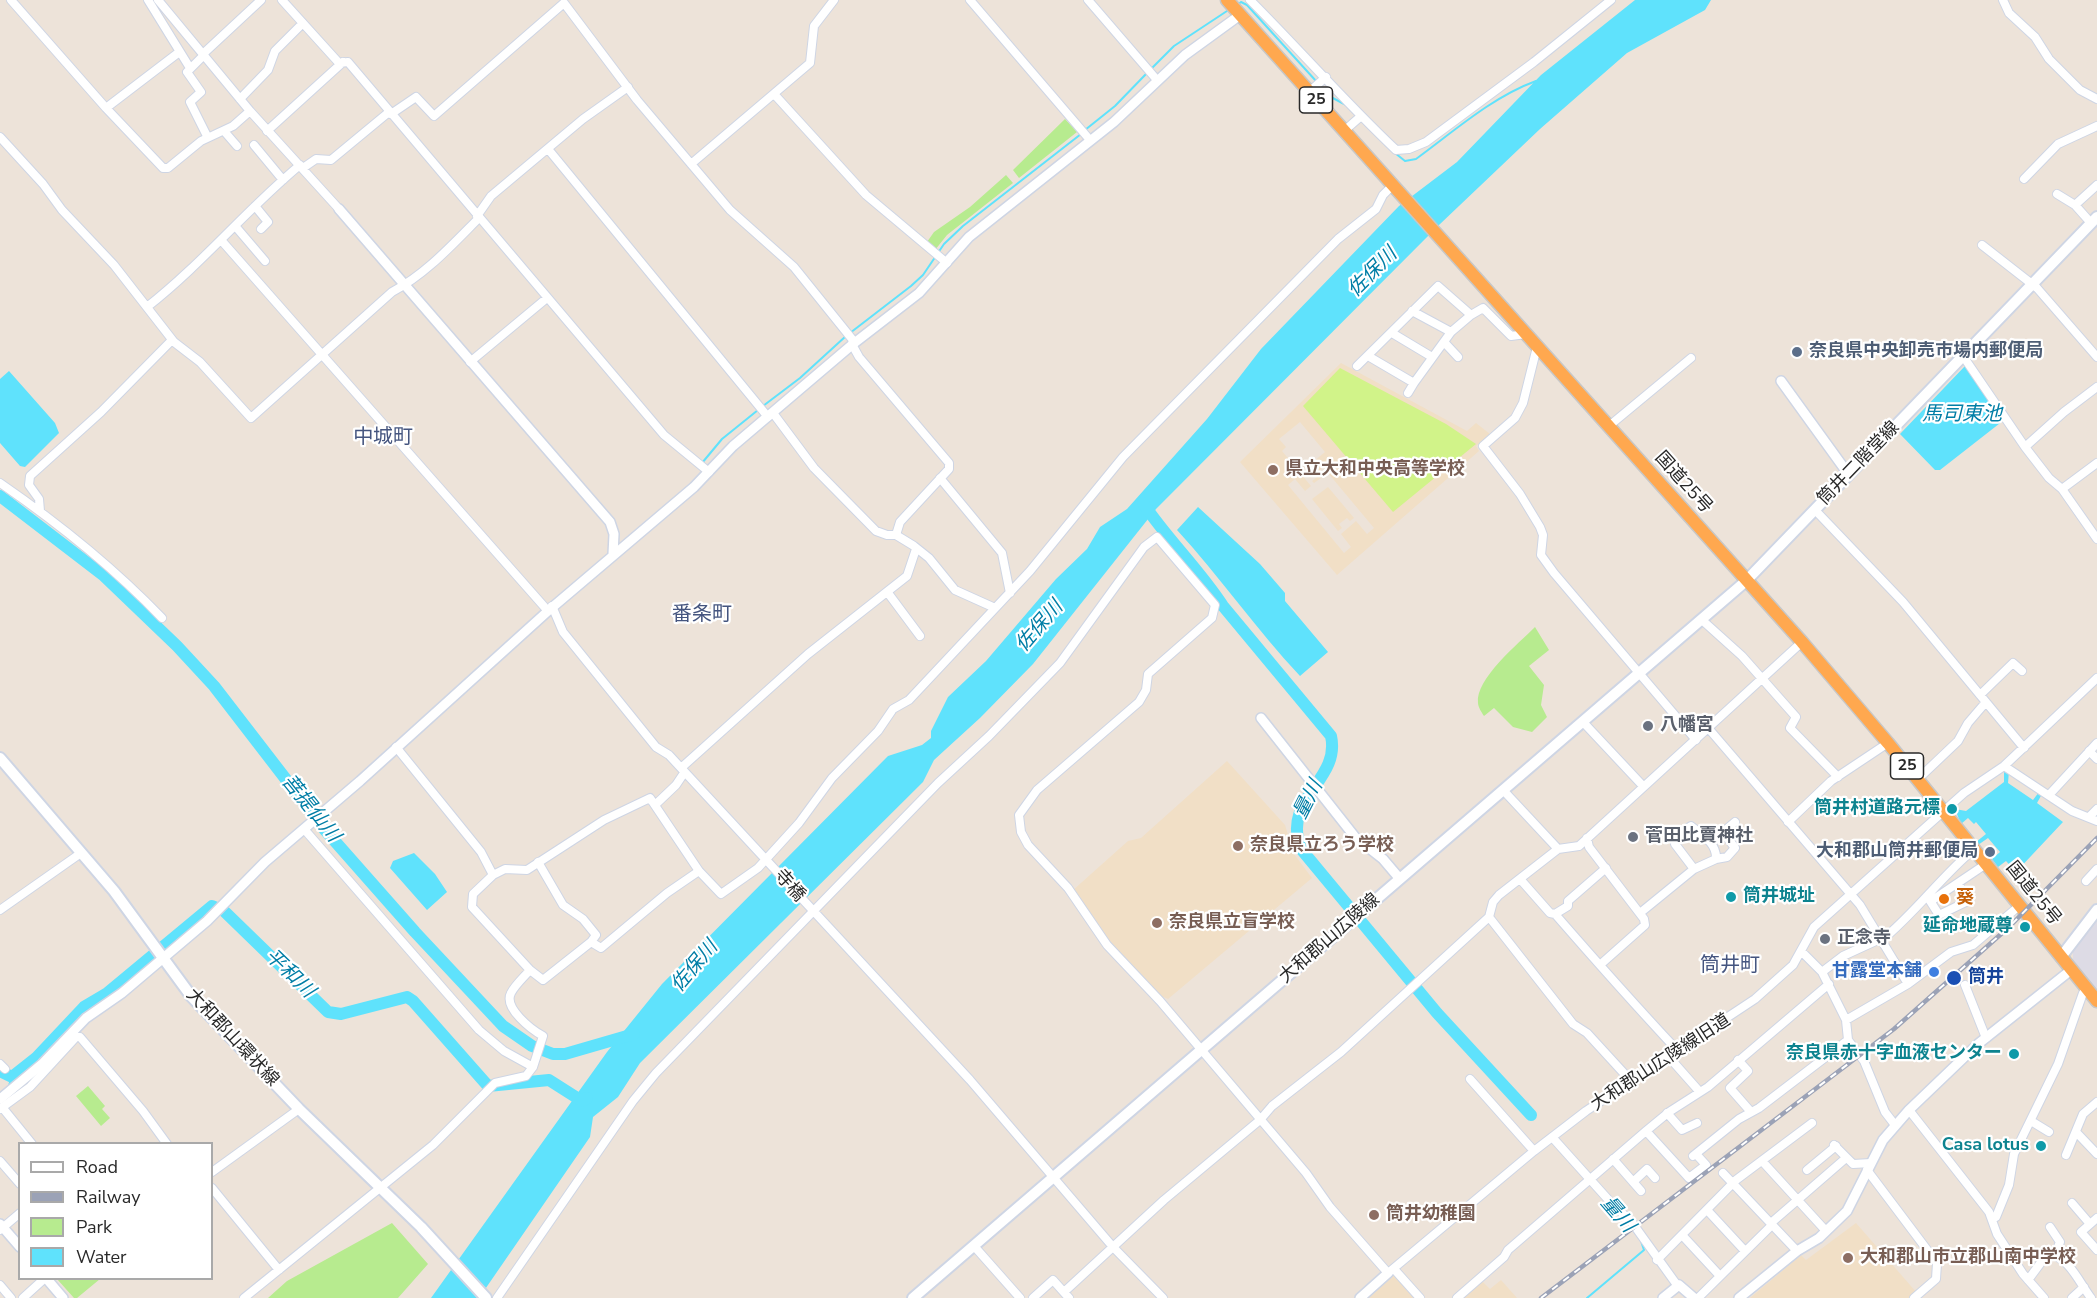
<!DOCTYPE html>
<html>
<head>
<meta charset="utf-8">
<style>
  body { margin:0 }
  #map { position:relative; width:2097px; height:1298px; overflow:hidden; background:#ede3d9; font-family:"Nunito Sans",sans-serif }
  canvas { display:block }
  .legend { position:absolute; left:18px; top:1142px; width:195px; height:138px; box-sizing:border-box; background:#fff; border:2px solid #a9a9a9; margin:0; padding:8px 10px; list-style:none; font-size:18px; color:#292929 }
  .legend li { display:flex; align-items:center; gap:12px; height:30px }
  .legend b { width:30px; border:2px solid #a9a9a9 }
</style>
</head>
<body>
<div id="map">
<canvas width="2097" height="1298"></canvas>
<ul class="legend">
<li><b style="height:8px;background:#fff"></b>Road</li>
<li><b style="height:8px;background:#9ba2b6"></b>Railway</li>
<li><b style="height:16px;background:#b7eb8f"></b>Park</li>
<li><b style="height:16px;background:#5fe2fc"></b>Water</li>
</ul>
</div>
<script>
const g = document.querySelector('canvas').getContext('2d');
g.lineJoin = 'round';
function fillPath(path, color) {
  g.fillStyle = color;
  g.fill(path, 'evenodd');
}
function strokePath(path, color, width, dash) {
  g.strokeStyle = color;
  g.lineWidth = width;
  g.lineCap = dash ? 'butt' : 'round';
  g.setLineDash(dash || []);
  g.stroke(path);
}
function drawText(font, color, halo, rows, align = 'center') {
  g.font = font + ' "Nunito Sans","Noto Sans JP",sans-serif';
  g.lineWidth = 4.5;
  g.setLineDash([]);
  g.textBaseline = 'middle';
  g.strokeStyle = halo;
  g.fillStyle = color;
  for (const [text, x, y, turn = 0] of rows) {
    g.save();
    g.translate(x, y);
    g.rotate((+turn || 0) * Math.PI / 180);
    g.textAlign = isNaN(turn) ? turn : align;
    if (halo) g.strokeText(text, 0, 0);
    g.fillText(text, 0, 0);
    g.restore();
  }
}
fillPath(new Path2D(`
  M 2097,921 L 2097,990 L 2073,962 L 2073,952 Z`), '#dddbe5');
fillPath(new Path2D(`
  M 1341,363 L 1467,431 L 1476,423 L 1490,434 L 1476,446 L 1479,451 L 1337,575 L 1240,462 ZM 1300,422 L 1325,452 L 1308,466 L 1310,468 L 1305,473 L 1310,478 L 1315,474 L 1317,477 L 1312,481 L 1314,483 L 1321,478 L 1316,473 L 1323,467 L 1374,528 L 1367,534 L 1356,521 L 1341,534 L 1351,547 L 1344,553 L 1288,485 L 1295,479 L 1305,491 L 1311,486 L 1282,451 L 1286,447 L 1279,439 Z
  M 1328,487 L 1354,518 L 1350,521 L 1347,518 L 1339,524 L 1342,528 L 1338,531 L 1312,499 Z
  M 1227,761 L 1285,825 L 1294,854 L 1312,878 L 1168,999 L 1157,994 L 1109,942 L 1072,891 L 1128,841 L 1141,838 Z
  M 1856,1223 L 1917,1293 L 1911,1298 L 1750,1298 L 1801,1255 L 1806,1260 Z
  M 1393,1274 L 1415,1298 L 1364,1298 Z
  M 1481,1280 L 1490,1289 L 1501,1280 L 1517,1298 L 1460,1298 Z`), '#f1dfc6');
fillPath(new Path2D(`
  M 1065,119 L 1077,132 L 1019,178 L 1013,170 Z
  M 1006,175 L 1013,183 L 947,235 L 935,250 L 927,242 L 934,232 L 970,207 Z
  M 1535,627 L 1549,650 L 1529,666 L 1544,685 L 1541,705 L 1547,717 L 1532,732 L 1513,727 L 1494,708 L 1484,716 C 1482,713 1478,707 1478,703 C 1475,679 1519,643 1535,627 Z
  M 88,1086 L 105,1106 L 102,1109 L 110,1118 L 101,1126 L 76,1096 Z
  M 392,1223 L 428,1264 L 398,1298 L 268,1298 L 287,1281 Z
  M 57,1279 L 100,1279 L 77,1298 L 74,1298 Z`), '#b7eb8f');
fillPath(new Path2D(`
  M 1340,368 L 1446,424 L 1476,444 L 1393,512 L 1303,406 Z`), '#d1f389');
fillPath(new Path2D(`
  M 1635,0 L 1711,0 L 1705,10 L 1627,53 L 1540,129 L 1439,225 L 1156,509 L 1033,664 L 980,718 L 934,760 L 923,782 L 640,1063 L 618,1097 L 593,1117 L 590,1137 L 479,1298 L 431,1298 L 607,1052 L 662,984 L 888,756 L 922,745 L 931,738 L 931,731 L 948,697 L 986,661 L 1056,579 L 1087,549 L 1100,527 L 1127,509 L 1207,419 L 1261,349 L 1399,206 L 1457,162 L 1541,75 Z
  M 1965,366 L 2004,420 L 1940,470 L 1935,470 L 1900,434 Z
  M 9,371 L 55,423 L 59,433 L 25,467 L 20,466 L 0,443 L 0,379 Z
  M 1198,507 L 1260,564 L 1285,593 L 1285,601 L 1328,652 L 1300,676 C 1256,629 1220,577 1177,530 Z
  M 2004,771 L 2009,771 L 2008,783 L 2033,800 L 2039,792 L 2042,794 L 2037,803 L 2063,822 L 2016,872 L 2006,861 L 1998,867 L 1992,859 L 2000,852 L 1988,838 L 1978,845 L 1976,842 L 1986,834 L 1976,822 L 1974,824 L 1968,818 L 1961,824 L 1955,809 L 1966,811 L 2004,782 Z
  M 414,853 L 435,874 L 447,892 L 427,910 L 390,868 L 393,861 Z`), '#5fe2fc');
strokePath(new Path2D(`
  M 1237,5 L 1241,2 L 1247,5 L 1316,81
  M 1151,69 L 1174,46 L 1230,9
  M 1320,86 L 1329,96 L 1346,105
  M 1085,130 L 1115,106 L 1147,73
  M 1395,153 L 1405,161 L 1416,159 C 1453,132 1492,97 1536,81
  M 850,333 L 911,286 L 923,275 L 944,244 L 963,226 L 1081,134
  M 763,406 L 800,378 L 846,336
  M 702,463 L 722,439 L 758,410
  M 8,1088 L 12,1077
  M 1587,1298 L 1644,1250 L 1641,1241`), '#5fe2fc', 2);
strokePath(new Path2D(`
  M 0,496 L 103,575 L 177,646 L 214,686 L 325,830 L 415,932 L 503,1026 L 532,1046 L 553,1054 L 565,1054 L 634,1034
  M 1143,503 C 1167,539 1199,569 1223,606 L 1331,736 C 1341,781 1281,798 1301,849 L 1437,1013 L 1531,1115
  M 0,1071 L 12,1077 L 36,1058 L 84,1007 L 106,994 L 212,906 L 224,911 L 328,1012 L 341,1014 L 407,997 L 413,1001 L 488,1086 L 549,1080 L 582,1101 L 587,1098`), '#5fe2fc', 12);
const minor = new Path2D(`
  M 11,0 L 106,108 L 163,168 L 168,168 L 201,141 L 233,126 L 250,111
  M 148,0 L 190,68
  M 158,0 L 250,111 L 339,209
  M 282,0 L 339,63 L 348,62 L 664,435 L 709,472
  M 970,0 L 1090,140
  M 1088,0 L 1157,80
  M 1250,0 C 1299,49 1345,102 1396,150 L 1409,149 L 1426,142 L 1534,62 L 1611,0
  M 2003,0 L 2009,13 L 2035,37 L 2049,59 L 2080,90 L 2097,99
  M 204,53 L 261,0
  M 204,55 L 187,72 L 201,92 L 190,102 L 207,136
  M 1309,92 L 1326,77
  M 774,94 L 866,195 L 947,263
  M 240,99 L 268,70 L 275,51 L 303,23
  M 106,108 L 178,53
  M 391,114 L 416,97 L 434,116 L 564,3 L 637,100 L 730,210 L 794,267 L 852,339 L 854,348 L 859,357 L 949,463 L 949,469 L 900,522 L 896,535
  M 224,131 L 237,146
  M 267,131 L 343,62
  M 1344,131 L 1360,117
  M 0,137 L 43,184 L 62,210 L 114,265 L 174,342 L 200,362 L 251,418 L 392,292 C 426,274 452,245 479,218
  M 254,145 L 283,180
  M 548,149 L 768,417
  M 691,164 L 810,63 L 814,26 L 834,0
  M 303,168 L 316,159 L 331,160 L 389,112
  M 2024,179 L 2058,144 L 2097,126
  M 2057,194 L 2075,205 L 2091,223
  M 2075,205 L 2097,185
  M 255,206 L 268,222 L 261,229
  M 477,216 L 491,196 L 583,119 L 628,87
  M 236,227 L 265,261
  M 221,240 L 548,611
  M 1982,245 L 2037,288 L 2097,357
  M 147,307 C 202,264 247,209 300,165
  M 1412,311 L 1451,332
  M 1471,315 L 1483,308 L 1511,336 L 1526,334
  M 1392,333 L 1432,357
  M 1444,342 L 1458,357
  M 1537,347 L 1523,403 L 1515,418 L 1483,446 L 1520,494 L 1540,527 L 1543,535 L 1541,555 L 1554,573 L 1696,740
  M 1963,356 L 2025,447 L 2049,478 L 2062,489 L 2097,539
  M 470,362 L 547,298
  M 1357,366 L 1438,286 L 1471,315 L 1451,332 L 1414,383 L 1368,356
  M 1408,393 L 1414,383
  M 773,413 L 814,468 L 876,531 L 887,535 L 896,535 L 914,546 L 929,558 L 955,590 L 995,608
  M 1609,426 L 1691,358
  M 2025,447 L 2064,412 L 2097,387
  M 940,478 L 1002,553 L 1010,593
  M 0,483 C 58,523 113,567 162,618
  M 2062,489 L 2097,463
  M 1815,510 L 1903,602 L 2024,748
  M 40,511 L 39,499 L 29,485 L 30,476 L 101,412 L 172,340
  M 888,593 L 920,636
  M 552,606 L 563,632 L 656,747 L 669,755 L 970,1080 L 1113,1247 L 1163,1298
  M 1702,620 L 1742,656 L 1796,717 L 1790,728 L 1838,777
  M 1980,695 L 2013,663 L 2022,671
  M 1583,722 L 1643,786
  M 1709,729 L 1860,905 L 1908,984
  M 396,747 L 481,852 L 493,875
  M 2089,751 L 2097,759
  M 2004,766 L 2072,811 L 2097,821
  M 681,768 L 808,654 L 907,576 L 916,549
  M 1918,779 L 1958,741 L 1968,723 L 1986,702
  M 1503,790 L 1558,849
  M 2049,795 L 2097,743
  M 650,798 L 699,871 L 667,893 L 601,948 L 591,942 L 543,980 L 530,970 L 472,907 L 473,894 L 493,875 L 505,869 L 527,870 L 604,820 Z
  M 655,805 L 676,785 L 684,773
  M 2089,817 L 2097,809
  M 1788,822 L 1831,781 L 1888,743
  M 304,829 L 479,1030 L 504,1051 L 533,1067
  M 1587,838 L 1589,847 L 1644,919 L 1645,925 L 1601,964
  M 1716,859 L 1727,857 L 1735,848 L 1723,832 L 1735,822
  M 538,862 L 563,905 L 583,919 L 596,935 L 591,942
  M 699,871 L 721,894 L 758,868 L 799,823 L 832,778 L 878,731 L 893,709 L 909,700 L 1030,571 L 1123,457 L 1338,239 L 1376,209 L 1383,195 L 1392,186
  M 1520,879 L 1550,913 L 1555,914 C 1595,960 1635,1005 1677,1050
  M 2086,881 L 2097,869
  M 1927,896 L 1939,915 L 1968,901 L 1958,883
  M 1931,901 L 1986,864
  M 0,910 L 81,853
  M 1640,913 L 1694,869 L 1716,859 C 1717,843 1702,835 1691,826 L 1677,835 L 1675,844 L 1694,869
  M 1555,914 L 1568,906 L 1568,901 L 1606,868
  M 1489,917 L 1573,1024 L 1587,1033 L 1631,1081
  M 1882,940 C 1916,912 1941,877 1974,849
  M 1801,951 L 1822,972 L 1846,1020 L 1848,1040 L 1864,1061 L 1885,1112 L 1895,1125
  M 1822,972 L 1843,956 L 1880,939
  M 1965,985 L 1986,1038
  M 1846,1020 L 1908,984 L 1951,952 L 1973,945 L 2019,906
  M 1668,1056 L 1699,1091
  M 1738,1060 L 1748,1071 L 1730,1088 L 1751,1112
  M 0,1064 L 5,1069
  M 1470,1079 L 1534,1151
  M 2,1107 L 32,1144
  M 0,1109 L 30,1087 L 76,1037 L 80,1037 L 143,1111 L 167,1144
  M 1909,1110 L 1989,1212 L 1997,1234 L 2023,1274 L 2044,1298
  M 1667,1113 L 1682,1130 L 1697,1123
  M 2031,1121 L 2049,1132
  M 1646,1131 L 1689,1178 L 1706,1165 L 1696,1154
  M 2076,1132 L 2097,1154
  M 1552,1137 L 1614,1206 L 1631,1221 L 1677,1285
  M 1834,1145 L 1853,1164 L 1871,1163
  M 2066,1155 L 2083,1114 L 2097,1102
  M 1693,1156 L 1739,1119 L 1759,1108 L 1848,1040
  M 1613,1159 L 1641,1191
  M 0,1161 L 20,1184
  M 1762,1161 L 1826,1231
  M 1807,1170 L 1836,1146
  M 1867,1170 L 1937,1263 L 1936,1279 L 1914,1298
  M 212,1172 L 299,1109
  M 1723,1173 L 1797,1251
  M 1633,1182 L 1647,1169 L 1655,1178
  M 212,1188 L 279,1270
  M 2072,1203 L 2090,1224
  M 1707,1210 L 1745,1251
  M 2097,1218 L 2081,1232 L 2097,1250
  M 1992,1219 L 1996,1217 L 2009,1185 L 2014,1154 L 2058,1064 L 2083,993 L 2088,990
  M 1771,1223 L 1846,1158
  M 2050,1227 L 2060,1242 L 2055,1254
  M 0,1230 L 20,1213
  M 1682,1235 L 1720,1276
  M 974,1246 L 1020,1298
  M 1657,1260 L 1736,1180 L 1812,1123
  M 1394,1269 L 1420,1298
  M 2028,1280 L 2048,1253 C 2069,1257 2079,1282 2091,1298
  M 0,1285 L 11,1298
  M 1064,1292 L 1164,1200 L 1260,1120 L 1272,1106 L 1341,1052 L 1489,917 L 1493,902 L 1499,895 L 1558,849 L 1579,846 L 1802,642
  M 23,1298 L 45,1278
  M 244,1298 L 433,1145 L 495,1083 L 526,1076 L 533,1067 L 543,1036 C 532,1030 503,1008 511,993 C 515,985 524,977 530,970
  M 497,1298 L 633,1101 L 656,1073 L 938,783 L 989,736 L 1060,663 L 1144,547 L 1157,537 L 1215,605 L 1212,618 L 1148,674 L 1146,690 L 1139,702 L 1037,790 L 1019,815 L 1021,832 L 1028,845 L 1068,888 L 1107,945 L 1160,1001 L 1306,1173 L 1330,1207 L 1388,1273 L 1534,1151 L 1586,1111 L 1755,999 L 1793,965 L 1814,927 L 1964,793 L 2004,766 L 2097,678
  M 1033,1298 L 1053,1280 L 1069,1298
  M 1457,1298 L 1504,1257 L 1508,1250 L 1646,1131 L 1669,1112 L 1708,1087 L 1829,984
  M 1698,1298 L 1772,1225
  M 2072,1298 L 2084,1287`);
const tertiary = new Path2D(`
  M 339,209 L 610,522 L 614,534 L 613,554
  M 1781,381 L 1849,475
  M 1261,718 L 1355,837 L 1383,859 L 1400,879
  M 0,1099 L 42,1064 L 86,1018 L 122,993 L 207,921 L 265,862 L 360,781 L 548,611 L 694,487 L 733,446 L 853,344 L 919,293 L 969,237 L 1114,122 L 1185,55 L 1240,15
  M 0,1224 L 20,1247
  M 46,1278 L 63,1298
  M 1360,1298 L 1388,1273
  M 1663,1298 L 1679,1285 L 1694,1298
  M 1739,1298 L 1797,1251 L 1819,1238 L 1847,1211 L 1883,1140 L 1909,1110 L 1978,1044 L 2071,970`);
const secondary = new Path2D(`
  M 0,758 L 114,891 L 191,996 L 299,1109 L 421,1227 L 486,1298
  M 2061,957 L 2097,910
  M 913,1298 L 1746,581 L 2097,217`);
const trunk = new Path2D(`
  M 1227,0 L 1802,642 L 1888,743 L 2097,1001`);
strokePath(minor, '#ced5e4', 10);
strokePath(tertiary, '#ced5e4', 12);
strokePath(secondary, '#ced5e4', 14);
strokePath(trunk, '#c7c7c7', 15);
strokePath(minor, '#fff', 8);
strokePath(tertiary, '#fff', 9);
strokePath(secondary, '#fff', 10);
strokePath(trunk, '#ffa84f', 12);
const rail = new Path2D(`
  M 1541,1298 L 1894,1029 L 2009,927 L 2097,838`);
strokePath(rail, '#9ba2b6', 4.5);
strokePath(rail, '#fff', 2, [7]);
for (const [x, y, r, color] of [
  [1797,352,6,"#5c6f8a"],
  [1273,470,6,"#8d6e63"],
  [1648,726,6,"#6b7280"],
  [1952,809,6,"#0f9aa8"],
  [1633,837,6,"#6b7280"],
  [1238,846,6,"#8d6e63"],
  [1990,852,6,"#5c6f8a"],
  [1731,897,6,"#0f9aa8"],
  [1944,899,6,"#e8710a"],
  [1157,923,6,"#8d6e63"],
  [2025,927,6,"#0f9aa8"],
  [1825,939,6,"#6b7280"],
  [1934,972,6,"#3f7fe0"],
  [1954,978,8,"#1a4fb4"],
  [2014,1054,6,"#0f9aa8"],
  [2041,1146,6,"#0f9aa8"],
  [1374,1215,6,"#8d6e63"],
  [1848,1258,6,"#8d6e63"]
]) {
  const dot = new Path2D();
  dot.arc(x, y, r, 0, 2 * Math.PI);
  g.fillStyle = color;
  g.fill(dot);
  strokePath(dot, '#fff', 2);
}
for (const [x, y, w] of [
  [1316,100,33],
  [1907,766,33]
]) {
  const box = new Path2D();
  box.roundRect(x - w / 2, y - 13, w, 26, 4.5);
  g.fillStyle = '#fff';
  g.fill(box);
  strokePath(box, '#292929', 1.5);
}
drawText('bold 16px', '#292929', null, [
  ["25",1316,100],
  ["25",1907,766]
]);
drawText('bold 18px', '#4e5e75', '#fff', [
  ["奈良県中央卸売市場内郵便局",1809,352],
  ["大和郡山筒井郵便局",1978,852,"right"]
], 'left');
drawText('18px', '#292929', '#fff', [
  ["筒井二階堂線",1859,464,-46],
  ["国道25号",1683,483,48],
  ["寺橋",789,886,48],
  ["国道25号",2033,894,51],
  ["大和郡山広陵線",1330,939,-41],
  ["大和郡山環状線",232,1038,47],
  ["大和郡山広陵線旧道",1661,1063,-33]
]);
drawText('bold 18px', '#785e54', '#fff', [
  ["県立大和中央高等学校",1285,470],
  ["奈良県立ろう学校",1250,846],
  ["奈良県立盲学校",1169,923],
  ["筒井幼稚園",1386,1215],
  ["大和郡山市立郡山南中学校",1860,1258]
], 'left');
drawText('bold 18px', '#5b616d', '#fff', [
  ["八幡宮",1660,726],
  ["菅田比賣神社",1645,837],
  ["正念寺",1837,939]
], 'left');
drawText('bold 18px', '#0d838f', '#fff', [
  ["筒井村道路元標",1940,809],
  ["筒井城址",1743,897,"left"],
  ["延命地蔵尊",2013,927],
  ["奈良県赤十字血液センター",2002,1054],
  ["Casa lotus",2029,1146]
], 'right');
drawText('bold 18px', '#c56008', '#fff', [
  ["葵",1956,899]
], 'left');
drawText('bold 18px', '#366cbe', '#fff', [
  ["甘露堂本舗",1922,972]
], 'right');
drawText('bold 18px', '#164399', '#fff', [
  ["筒井",1968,978]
], 'left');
drawText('italic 20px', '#007ea6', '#fff', [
  ["佐保川",1373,273,-45],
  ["馬司東池",1962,415],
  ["佐保川",1040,627,-49],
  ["量川",1309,800,-63],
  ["菩提仙川",310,809,51],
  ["佐保川",695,967,-50],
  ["平和川",289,974,44],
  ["量川",1617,1215,49]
]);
drawText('20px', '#45557f', '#fff', [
  ["中城町",383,438],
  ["番条町",702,615],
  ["筒井町",1730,966]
]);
</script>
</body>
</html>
